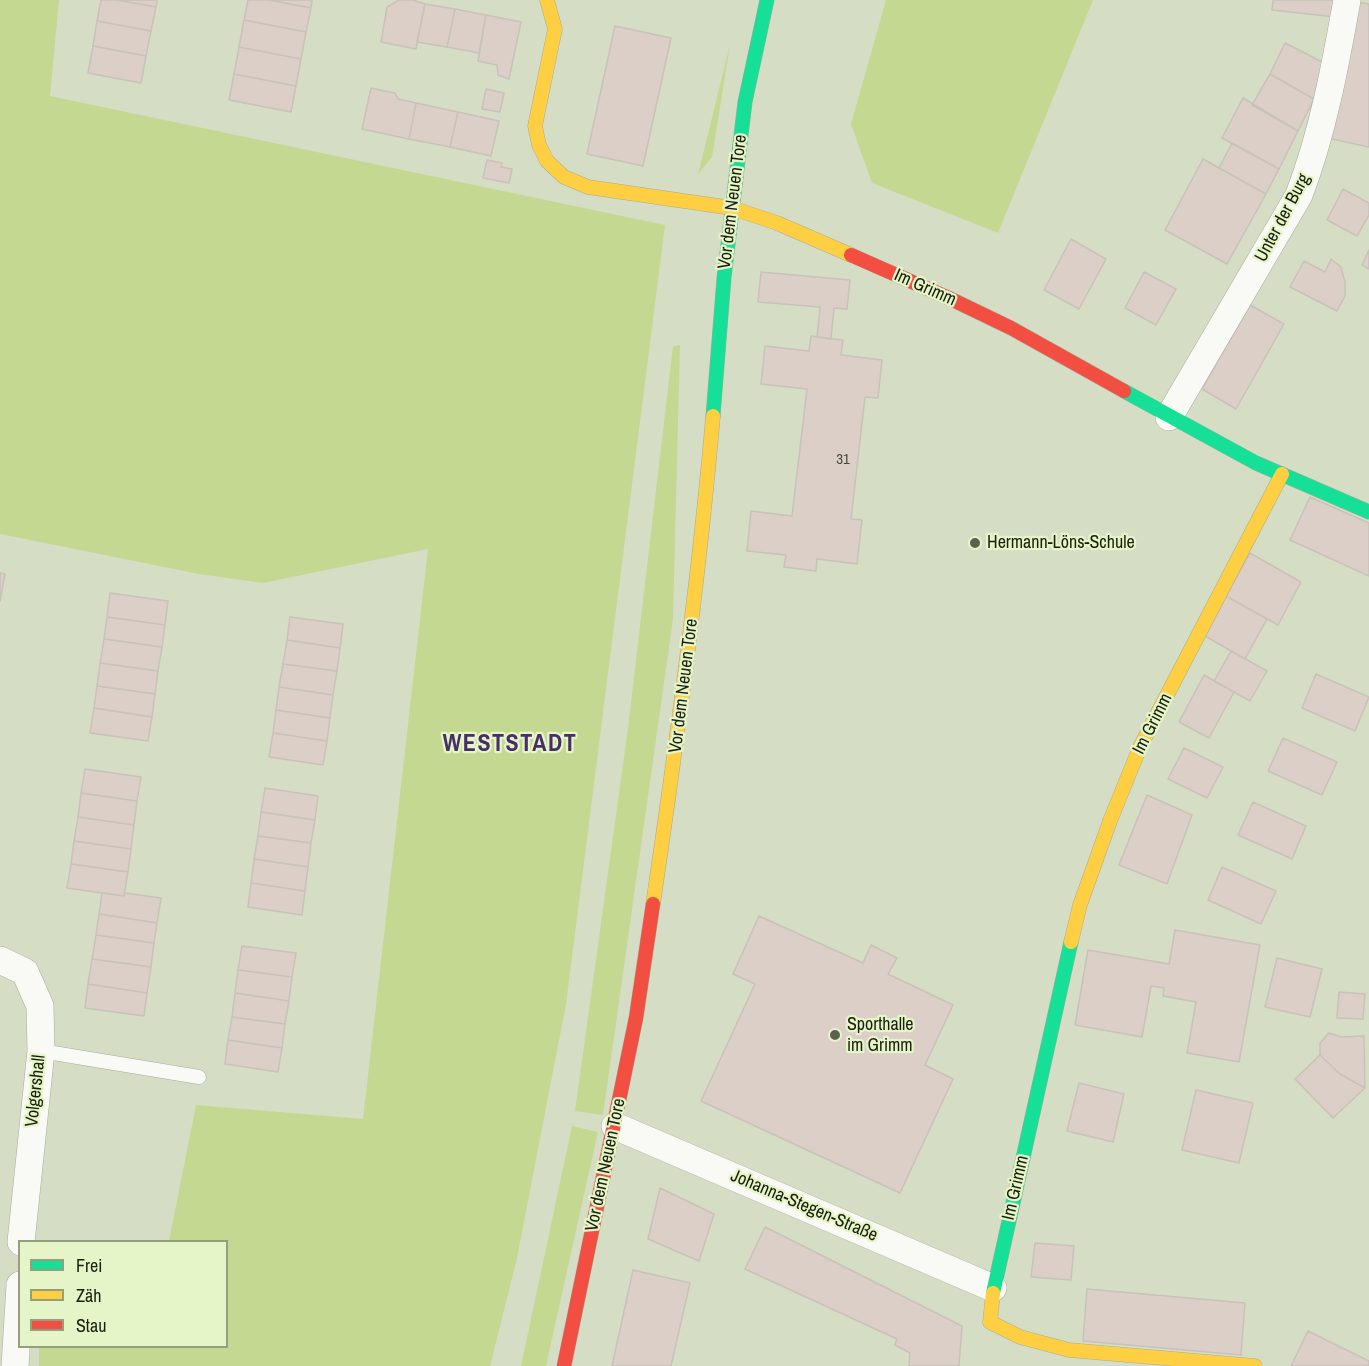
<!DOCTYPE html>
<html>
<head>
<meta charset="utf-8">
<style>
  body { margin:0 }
  #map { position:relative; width:1369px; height:1366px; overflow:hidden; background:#d6ddc5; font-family:"Archivo Narrow",sans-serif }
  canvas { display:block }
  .legend { position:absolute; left:18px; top:1240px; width:210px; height:108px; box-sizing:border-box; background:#e6f5c8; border:2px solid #949f7d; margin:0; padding:8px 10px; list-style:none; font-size:18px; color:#191e0d }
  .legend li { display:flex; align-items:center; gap:12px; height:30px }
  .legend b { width:30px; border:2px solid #949f7d }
</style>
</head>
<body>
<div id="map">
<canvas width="1369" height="1366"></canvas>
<ul class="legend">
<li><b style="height:8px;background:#16e098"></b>Frei</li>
<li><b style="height:8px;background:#ffcf43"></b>Zäh</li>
<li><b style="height:8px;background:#f24e42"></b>Stau</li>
</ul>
</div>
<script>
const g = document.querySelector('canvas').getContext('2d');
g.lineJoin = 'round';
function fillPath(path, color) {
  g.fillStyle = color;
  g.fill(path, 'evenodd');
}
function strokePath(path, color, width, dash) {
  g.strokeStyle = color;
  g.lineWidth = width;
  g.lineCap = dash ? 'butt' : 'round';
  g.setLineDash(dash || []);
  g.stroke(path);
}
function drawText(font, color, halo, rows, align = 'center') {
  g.font = font + ' "Archivo Narrow",sans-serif';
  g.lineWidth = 4.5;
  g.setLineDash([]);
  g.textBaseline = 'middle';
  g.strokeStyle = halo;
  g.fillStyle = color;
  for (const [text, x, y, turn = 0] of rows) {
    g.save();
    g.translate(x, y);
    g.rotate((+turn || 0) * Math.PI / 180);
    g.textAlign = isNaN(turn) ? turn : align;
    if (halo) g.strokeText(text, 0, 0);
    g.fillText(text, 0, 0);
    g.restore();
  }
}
fillPath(new Path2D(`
  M 0,0 L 59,0 L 50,96 L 665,225 L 566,1004 L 517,1258 L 490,1366 L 39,1366 L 39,1347 L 226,1346 L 226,1242 L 169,1241 L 196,1105 L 363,1119 L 428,549 L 263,583 L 199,574 L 0,534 Z
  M 886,0 L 1093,0 L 998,233 L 872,183 L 851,124 Z
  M 730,45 L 712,157 L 698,174 Z
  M 680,345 L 673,619 L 603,1115 L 575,1111 L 628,728 L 673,346 Z
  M 572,1126 L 598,1132 L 546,1366 L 521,1366 Z`), '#c5d892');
const building = new Path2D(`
  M 101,0 L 117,0 L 156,7 L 151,31 L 97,21 Z
  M 117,0 L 157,0 L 156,7 Z
  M 248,0 L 269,0 L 311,8 L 306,32 L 244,20 Z
  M 269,0 L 312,0 L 311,8 Z
  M 399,0 L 413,0 L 425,4 L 416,49 L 381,42 L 387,7 Z
  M 1273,0 L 1337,0 L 1335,17 L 1272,10 Z
  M 1358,2 L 1369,4 L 1369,147 L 1328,138 Z
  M 425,4 L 455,9 L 447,47 L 417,42 Z
  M 455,9 L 486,15 L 479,53 L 447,47 Z
  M 486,15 L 521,22 L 509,79 L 498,75 L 497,65 L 478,61 Z
  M 244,20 L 306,32 L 301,59 L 239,47 Z
  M 97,21 L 151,31 L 146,56 L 93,46 Z
  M 615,26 L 671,38 L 643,166 L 587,154 Z
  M 1285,43 L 1328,65 L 1317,101 L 1270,74 Z
  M 93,46 L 146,56 L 141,83 L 88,73 Z
  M 239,47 L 301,59 L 296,86 L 234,74 Z
  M 234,74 L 296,86 L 291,112 L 229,100 Z
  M 1270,74 L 1314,99 L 1298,131 L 1252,105 Z
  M 371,88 L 395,93 L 398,99 L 416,103 L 409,139 L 362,129 Z
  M 486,89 L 504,93 L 500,112 L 482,109 Z
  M 1243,98 L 1298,131 L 1279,169 L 1222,138 Z
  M 416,103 L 458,112 L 450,147 L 409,139 Z
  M 458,112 L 499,121 L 491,156 L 450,147 Z
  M 1232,143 L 1279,169 L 1266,194 L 1219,168 Z
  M 1203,159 L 1266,194 L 1227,264 L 1165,230 Z
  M 487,160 L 502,163 L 501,167 L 512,169 L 509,183 L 483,178 Z
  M 1343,189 L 1369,203 L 1369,215 L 1357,236 L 1327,220 Z
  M 1071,239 L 1106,259 L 1079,309 L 1044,290 Z
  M 1369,250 L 1369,269 L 1362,265 Z
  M 1331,259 L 1341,267 L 1345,282 L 1345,296 L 1337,311 L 1290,287 L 1304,261 L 1325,272 Z
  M 761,272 L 850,280 L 847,309 L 834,308 L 831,339 L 817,337 L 820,307 L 758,302 Z
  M 1144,272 L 1176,289 L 1156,325 L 1125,308 Z
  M 1250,305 L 1284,324 L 1236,409 L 1202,389 Z
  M 811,336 L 843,340 L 841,355 L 882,360 L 878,398 L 865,397 L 851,519 L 862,520 L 857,564 L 817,559 L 816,571 L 784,567 L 786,555 L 747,551 L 751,511 L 792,516 L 807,389 L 761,384 L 765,346 L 809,351 Z
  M 1310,497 L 1369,523 L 1369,576 L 1290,540 Z
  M 1250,553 L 1301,582 L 1278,625 L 1226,596 Z
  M 0,573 L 5,574 L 0,601 Z
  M 110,593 L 168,601 L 165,625 L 107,617 Z
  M 1226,596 L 1267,619 L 1245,659 L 1205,636 Z
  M 107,617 L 165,625 L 162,647 L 104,639 Z
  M 290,617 L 343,624 L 340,648 L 287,640 Z
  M 104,639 L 162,647 L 158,671 L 100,663 Z
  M 287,640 L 340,648 L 337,671 L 283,664 Z
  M 1231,651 L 1267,671 L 1250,701 L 1214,681 Z
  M 100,663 L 158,671 L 155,694 L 97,686 Z
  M 283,664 L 337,671 L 333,695 L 279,687 Z
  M 1316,674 L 1369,697 L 1355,731 L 1302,708 Z
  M 1204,675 L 1234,692 L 1209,738 L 1179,722 Z
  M 97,686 L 155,694 L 152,717 L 94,708 Z
  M 279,687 L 333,695 L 330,718 L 276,710 Z
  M 94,708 L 152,717 L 148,741 L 90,733 Z
  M 276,710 L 330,718 L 327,741 L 273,733 Z
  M 273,733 L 327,741 L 323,765 L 269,757 Z
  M 1283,738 L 1337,762 L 1322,795 L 1268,771 Z
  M 1184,748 L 1223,767 L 1207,798 L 1168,779 Z
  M 85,769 L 141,777 L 137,801 L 81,793 Z
  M 265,788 L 318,796 L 315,820 L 261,812 Z
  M 81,793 L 137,801 L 134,825 L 78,817 Z
  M 1147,795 L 1192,815 L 1167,884 L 1119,865 Z
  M 1253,802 L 1306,826 L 1292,859 L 1238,835 Z
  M 261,812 L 315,820 L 311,843 L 258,836 Z
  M 78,817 L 134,825 L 131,849 L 74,841 Z
  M 258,836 L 311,843 L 308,867 L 254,859 Z
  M 74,841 L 131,849 L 128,872 L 71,864 Z
  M 254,859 L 308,867 L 305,891 L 251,883 Z
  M 71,864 L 128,872 L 124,896 L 67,888 Z
  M 1222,867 L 1276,891 L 1261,924 L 1208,900 Z
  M 251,883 L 305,891 L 302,915 L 248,907 Z
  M 102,893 L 124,896 L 125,893 L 161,898 L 157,923 L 99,914 Z
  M 99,914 L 157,923 L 154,943 L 96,935 Z
  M 759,916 L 863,963 L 871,945 L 897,958 L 888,974 L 953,1005 L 925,1065 L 953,1079 L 900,1193 L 701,1101 L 755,984 L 733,974 Z
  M 1175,930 L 1260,945 L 1239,1062 L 1187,1053 L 1196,1002 L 1163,996 L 1164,988 L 1151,986 L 1142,1037 L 1075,1025 L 1088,950 L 1169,964 Z
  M 96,935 L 154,943 L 151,967 L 92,959 Z
  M 242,946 L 296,953 L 292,977 L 238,970 Z
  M 1277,958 L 1322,969 L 1310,1017 L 1265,1007 Z
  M 92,959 L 151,967 L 147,993 L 88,984 Z
  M 238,970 L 292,977 L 289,1001 L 235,993 Z
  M 88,984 L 147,993 L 144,1016 L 85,1008 Z
  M 1339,992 L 1365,994 L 1363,1019 L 1337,1018 Z
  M 235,993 L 289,1001 L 285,1024 L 232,1017 Z
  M 232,1017 L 285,1024 L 282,1048 L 228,1040 Z
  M 1329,1033 L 1342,1037 L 1364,1036 L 1365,1088 L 1340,1074 L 1320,1055 L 1320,1043 Z
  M 228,1040 L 282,1048 L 278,1072 L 225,1064 Z
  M 1320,1055 L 1340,1074 L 1365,1088 L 1333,1118 L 1295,1079 Z
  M 1079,1083 L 1124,1094 L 1113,1142 L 1067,1131 Z
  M 1196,1090 L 1253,1103 L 1239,1163 L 1182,1150 Z
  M 660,1188 L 714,1214 L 699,1261 L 648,1239 Z
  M 765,1227 L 962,1326 L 959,1366 L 909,1366 L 910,1353 L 895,1345 L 897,1339 L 745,1269 Z
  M 1035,1243 L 1074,1246 L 1071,1280 L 1031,1277 Z
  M 633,1270 L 690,1283 L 671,1366 L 612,1366 Z
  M 1087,1289 L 1245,1303 L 1241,1355 L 1083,1341 Z
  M 1308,1331 L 1369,1361 L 1369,1366 L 1291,1366 Z`);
fillPath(building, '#dbcfc8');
strokePath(building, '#c8c2b9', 1.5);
const lane = new Path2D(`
  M 41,1051 L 199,1077`);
const street = new Path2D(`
  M 1169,417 L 1299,195 C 1323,132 1335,67 1347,0
  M 0,960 L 25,972 L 40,1006 L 41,1051 L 21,1242
  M 615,1126 L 993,1288
  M 15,1366 L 20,1285`);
const fast = new Path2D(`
  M 1124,391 L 1256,463 L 1369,512
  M 713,416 L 724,278 L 745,102 L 767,0
  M 993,1293 L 1071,942`);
const slow = new Path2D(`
  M 547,0 L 555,29 L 535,126 L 539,145 L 547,161 L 564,177 L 588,187 L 732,208 L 777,223 L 851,255
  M 653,904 C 677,742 699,579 713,416
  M 1071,942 L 1080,905 L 1110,821 L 1140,747 L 1282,474
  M 993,1293 L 990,1322 L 1020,1337 L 1069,1350 L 1255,1366`);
const jam = new Path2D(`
  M 851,255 L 953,300 L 1011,328 L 1124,391
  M 564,1366 L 636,1018 L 653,904`);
strokePath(lane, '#a6ac99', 15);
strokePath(street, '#a6ac99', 28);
strokePath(fast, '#a6ac99', 15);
strokePath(slow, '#a6ac99', 15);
strokePath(jam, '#a6ac99', 15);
strokePath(lane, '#f9faf6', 14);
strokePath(street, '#f9faf6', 27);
strokePath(fast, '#16e098', 14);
strokePath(slow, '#ffcf43', 14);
strokePath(jam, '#f24e42', 14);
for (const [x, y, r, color] of [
  [975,543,6,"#5b614d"],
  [835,1035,6,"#5b614d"]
]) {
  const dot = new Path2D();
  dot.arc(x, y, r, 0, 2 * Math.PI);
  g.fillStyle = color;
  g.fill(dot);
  strokePath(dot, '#e6f5c8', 2);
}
drawText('15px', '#4a4a3c', null, [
  ["31",843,460]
]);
drawText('18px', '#191e0d', '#e6f5c8', [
  ["Vor dem Neuen Tore",733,202,-83],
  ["Unter der Burg",1283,218,-62],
  ["Im Grimm",925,288,24],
  ["Vor dem Neuen Tore",684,686,-83],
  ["Im Grimm",1153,724,-63],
  ["Volgershall",36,1091,-84],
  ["Vor dem Neuen Tore",606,1165,-78],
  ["Im Grimm",1016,1188,-77],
  ["Johanna-Stegen-Straße",804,1206,23]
]);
drawText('18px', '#191e0d', '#e6f5c8', [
  ["Hermann-Löns-Schule",987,543],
  ["Sporthalle",847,1025],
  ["im Grimm",847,1046]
], 'left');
g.letterSpacing = '1.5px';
drawText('bold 24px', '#472e68', '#e6f5c8', [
  ["WESTSTADT",510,745]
]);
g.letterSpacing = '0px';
</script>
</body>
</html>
